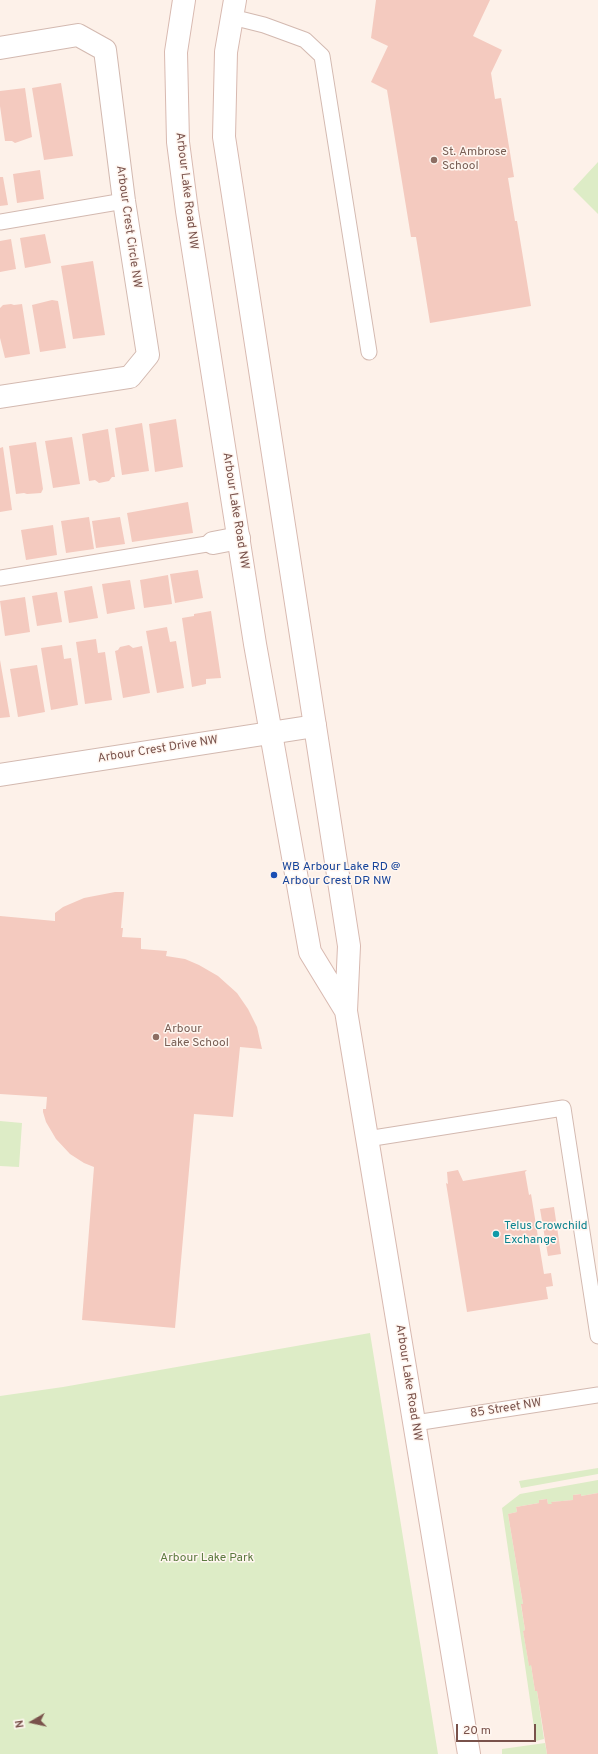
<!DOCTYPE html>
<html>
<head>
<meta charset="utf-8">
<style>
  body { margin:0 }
  #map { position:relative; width:598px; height:1754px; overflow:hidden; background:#fdf1e9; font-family:Overpass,sans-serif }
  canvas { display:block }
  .north { position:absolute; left:12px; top:1702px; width:40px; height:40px; -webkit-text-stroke:3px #fff6f0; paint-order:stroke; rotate:261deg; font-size:11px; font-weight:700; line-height:16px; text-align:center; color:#79524b }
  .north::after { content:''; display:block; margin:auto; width:14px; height:18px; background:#79524b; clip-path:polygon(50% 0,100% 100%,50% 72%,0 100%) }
  .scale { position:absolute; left:456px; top:1724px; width:80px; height:18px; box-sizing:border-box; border:2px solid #79524b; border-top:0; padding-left:5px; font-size:12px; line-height:14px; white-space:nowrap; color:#79524b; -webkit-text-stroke:3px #fff6f0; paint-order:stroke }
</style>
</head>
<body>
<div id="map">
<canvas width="598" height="1754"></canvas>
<div class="north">N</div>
<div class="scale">20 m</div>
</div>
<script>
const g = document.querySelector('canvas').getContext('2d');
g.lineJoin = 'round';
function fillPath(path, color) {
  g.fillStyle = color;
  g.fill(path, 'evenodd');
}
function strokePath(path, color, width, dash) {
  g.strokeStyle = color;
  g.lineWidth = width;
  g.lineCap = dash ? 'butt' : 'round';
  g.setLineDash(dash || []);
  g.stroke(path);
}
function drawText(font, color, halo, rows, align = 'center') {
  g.font = font + ' Overpass,sans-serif';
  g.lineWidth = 3;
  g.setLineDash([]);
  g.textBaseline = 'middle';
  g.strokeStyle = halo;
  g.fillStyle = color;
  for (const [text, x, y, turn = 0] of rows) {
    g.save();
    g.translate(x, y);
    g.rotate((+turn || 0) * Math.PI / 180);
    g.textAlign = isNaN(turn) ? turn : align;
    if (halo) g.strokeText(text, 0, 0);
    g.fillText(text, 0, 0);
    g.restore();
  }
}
fillPath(new Path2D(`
  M 598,162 L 598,214 L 573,189 Z
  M 0,1121 L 22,1123 L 19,1167 L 0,1166 Z
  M 370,1333 L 438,1754 L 0,1754 L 0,1396 L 63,1387 Z
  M 598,1468 L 598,1474 L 521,1488 L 519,1481 Z
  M 598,1480 L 598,1493 L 581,1496 L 581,1494 L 573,1495 L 573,1500 L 552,1502 L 552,1504 L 548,1504 L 547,1499 L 539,1500 L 539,1503 L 516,1507 L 517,1512 L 508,1514 L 523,1604 L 521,1605 L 525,1630 L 523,1631 L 529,1665 L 531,1665 L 535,1691 L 537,1691 L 544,1739 L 536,1741 L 502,1508 L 520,1494 Z
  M 545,1743 L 547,1754 L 502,1754 L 502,1749 Z`), '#ddecc6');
fillPath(new Path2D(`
  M 376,0 L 490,0 L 473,36 L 502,50 L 491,73 L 495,99 L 501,98 L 514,177 L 508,178 L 515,221 L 517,221 L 531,306 L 430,323 L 416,237 L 411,237 L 387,90 L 371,82 L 388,46 L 371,38 Z
  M 61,83 L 73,156 L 44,160 L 32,88 Z
  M 25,88 L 32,137 L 15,143 L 12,141 L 5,141 L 0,106 L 0,91 Z
  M 40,170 L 44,199 L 17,203 L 13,174 Z
  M 0,177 L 3,177 L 8,205 L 0,206 Z
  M 45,234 L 51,263 L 25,268 L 20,238 Z
  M 11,239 L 16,269 L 0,272 L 0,241 Z
  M 93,261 L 105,335 L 73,339 L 61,266 Z
  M 52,300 L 58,301 L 66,348 L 40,352 L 32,305 Z
  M 11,304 L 14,305 L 22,304 L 30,354 L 5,358 L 0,338 L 0,308 L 3,305 Z
  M 176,419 L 183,467 L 155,472 L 149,424 Z
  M 142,423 L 149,471 L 122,475 L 115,428 Z
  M 108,429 L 115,477 L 112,477 L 109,481 L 99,483 L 95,480 L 89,481 L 82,434 Z
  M 72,437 L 80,484 L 53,488 L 45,441 Z
  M 36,442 L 43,489 L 41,493 L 27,494 L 24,493 L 16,494 L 9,446 Z
  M 3,447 L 12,510 L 0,512 L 0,448 Z
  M 188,502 L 193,533 L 132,542 L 127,513 Z
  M 89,517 L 94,549 L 66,553 L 61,521 Z
  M 120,517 L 125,544 L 96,548 L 92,521 Z
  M 53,525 L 57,555 L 26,560 L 21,530 Z
  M 198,570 L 203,598 L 175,603 L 170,574 Z
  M 168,575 L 172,604 L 144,608 L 140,580 Z
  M 130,580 L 135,609 L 107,614 L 102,584 Z
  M 92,586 L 98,618 L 69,623 L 64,591 Z
  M 57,592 L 62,622 L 37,626 L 32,596 Z
  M 25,597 L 30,632 L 5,636 L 0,601 Z
  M 211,611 L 221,678 L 206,679 L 206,684 L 192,687 L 182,618 L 194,616 L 194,614 Z
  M 167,627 L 170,642 L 176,641 L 184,688 L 157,693 L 146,631 Z
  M 96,639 L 98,653 L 105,652 L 112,700 L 85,704 L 76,642 Z
  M 62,645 L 64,659 L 71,658 L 78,705 L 51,710 L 41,648 Z
  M 129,645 L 133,648 L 142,646 L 150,693 L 123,698 L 115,651 L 118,650 L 120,647 Z
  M 0,660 L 10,717 L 0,718 Z
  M 37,665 L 45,712 L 18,717 L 10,669 Z
  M 115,892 L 124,892 L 121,928 L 123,928 L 122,937 L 141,938 L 141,949 L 167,951 L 166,956 L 185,959 L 199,965 L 218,976 L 237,993 L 248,1009 L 257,1027 L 262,1049 L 240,1047 L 233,1117 L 194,1114 L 175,1328 L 82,1320 L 94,1167 L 84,1163 L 70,1154 L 56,1139 L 46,1122 L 43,1112 L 43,1109 L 46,1109 L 47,1097 L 0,1094 L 0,916 L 55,921 L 55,913 L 63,907 L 84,898 Z
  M 458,1170 L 463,1181 L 527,1170 L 525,1172 L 529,1195 L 531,1194 L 544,1274 L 551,1273 L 553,1286 L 546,1287 L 548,1299 L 467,1312 L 446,1183 L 448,1184 L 447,1172 Z
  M 554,1207 L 561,1254 L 548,1256 L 540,1209 Z
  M 598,1493 L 598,1754 L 547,1754 L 537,1691 L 535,1691 L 531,1665 L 529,1666 L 523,1631 L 525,1630 L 521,1604 L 523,1604 L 508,1514 L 517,1512 L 516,1507 L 539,1503 L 539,1500 L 547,1499 L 548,1504 L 552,1504 L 551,1502 L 573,1500 L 573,1495 L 581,1494 L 581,1496 Z`), '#f4cabf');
const lane = new Path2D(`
  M 232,17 L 264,25 L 305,40 L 322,56 L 369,352
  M 0,222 L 124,201
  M 0,578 L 213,543
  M 367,1139 L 563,1108 L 598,1336
  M 415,1423 L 598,1395`);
const street = new Path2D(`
  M 0,48 L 78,35 L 105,50 L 124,201 L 148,355 L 130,377 L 0,397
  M 213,543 L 239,538
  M 0,775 L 315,726`);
const secondary = new Path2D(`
  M 184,0 L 176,52 L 178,142 L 187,211 L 255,644 L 310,952 L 346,1011
  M 235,0 L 226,52 L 224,137 L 349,946 L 346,1011 L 469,1754`);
strokePath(lane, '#d3b9b0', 17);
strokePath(street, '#d3b9b0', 24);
strokePath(secondary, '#d8b9b0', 24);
strokePath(lane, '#fff', 15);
strokePath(street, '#fff', 22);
strokePath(secondary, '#fff', 22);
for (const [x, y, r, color] of [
  [434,160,4,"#8d6e63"],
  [274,875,4,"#1a4fb4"],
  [156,1037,4,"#8d6e63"],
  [496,1234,4,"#0f9aa8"]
]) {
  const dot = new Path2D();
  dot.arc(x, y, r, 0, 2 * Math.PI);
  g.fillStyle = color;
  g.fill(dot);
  strokePath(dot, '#fff6f0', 1.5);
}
drawText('12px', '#785e54', '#fff6f0', [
  ["St. Ambrose",442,153],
  ["School",442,167],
  ["Arbour",164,1030],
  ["Lake School",164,1044]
], 'left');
drawText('12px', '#79524b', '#fff6f0', [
  ["Arbour Lake Road NW",186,191,83],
  ["Arbour Crest Circle NW",128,227,82],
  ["Arbour Lake Road NW",235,511,81],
  ["Arbour Crest Drive NW",158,750,-9],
  ["Arbour Lake Road NW",408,1383,81],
  ["85 Street NW",506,1409,-9]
]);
drawText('12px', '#164399', '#fff6f0', [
  ["WB Arbour Lake RD @",282,868],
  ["Arbour Crest DR NW",282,882]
], 'left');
drawText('12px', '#0d838f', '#fff6f0', [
  ["Telus Crowchild",504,1227],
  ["Exchange",504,1241]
], 'left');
drawText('12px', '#5c7a3f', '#fff6f0', [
  ["Arbour Lake Park",207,1559]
]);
</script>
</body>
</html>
